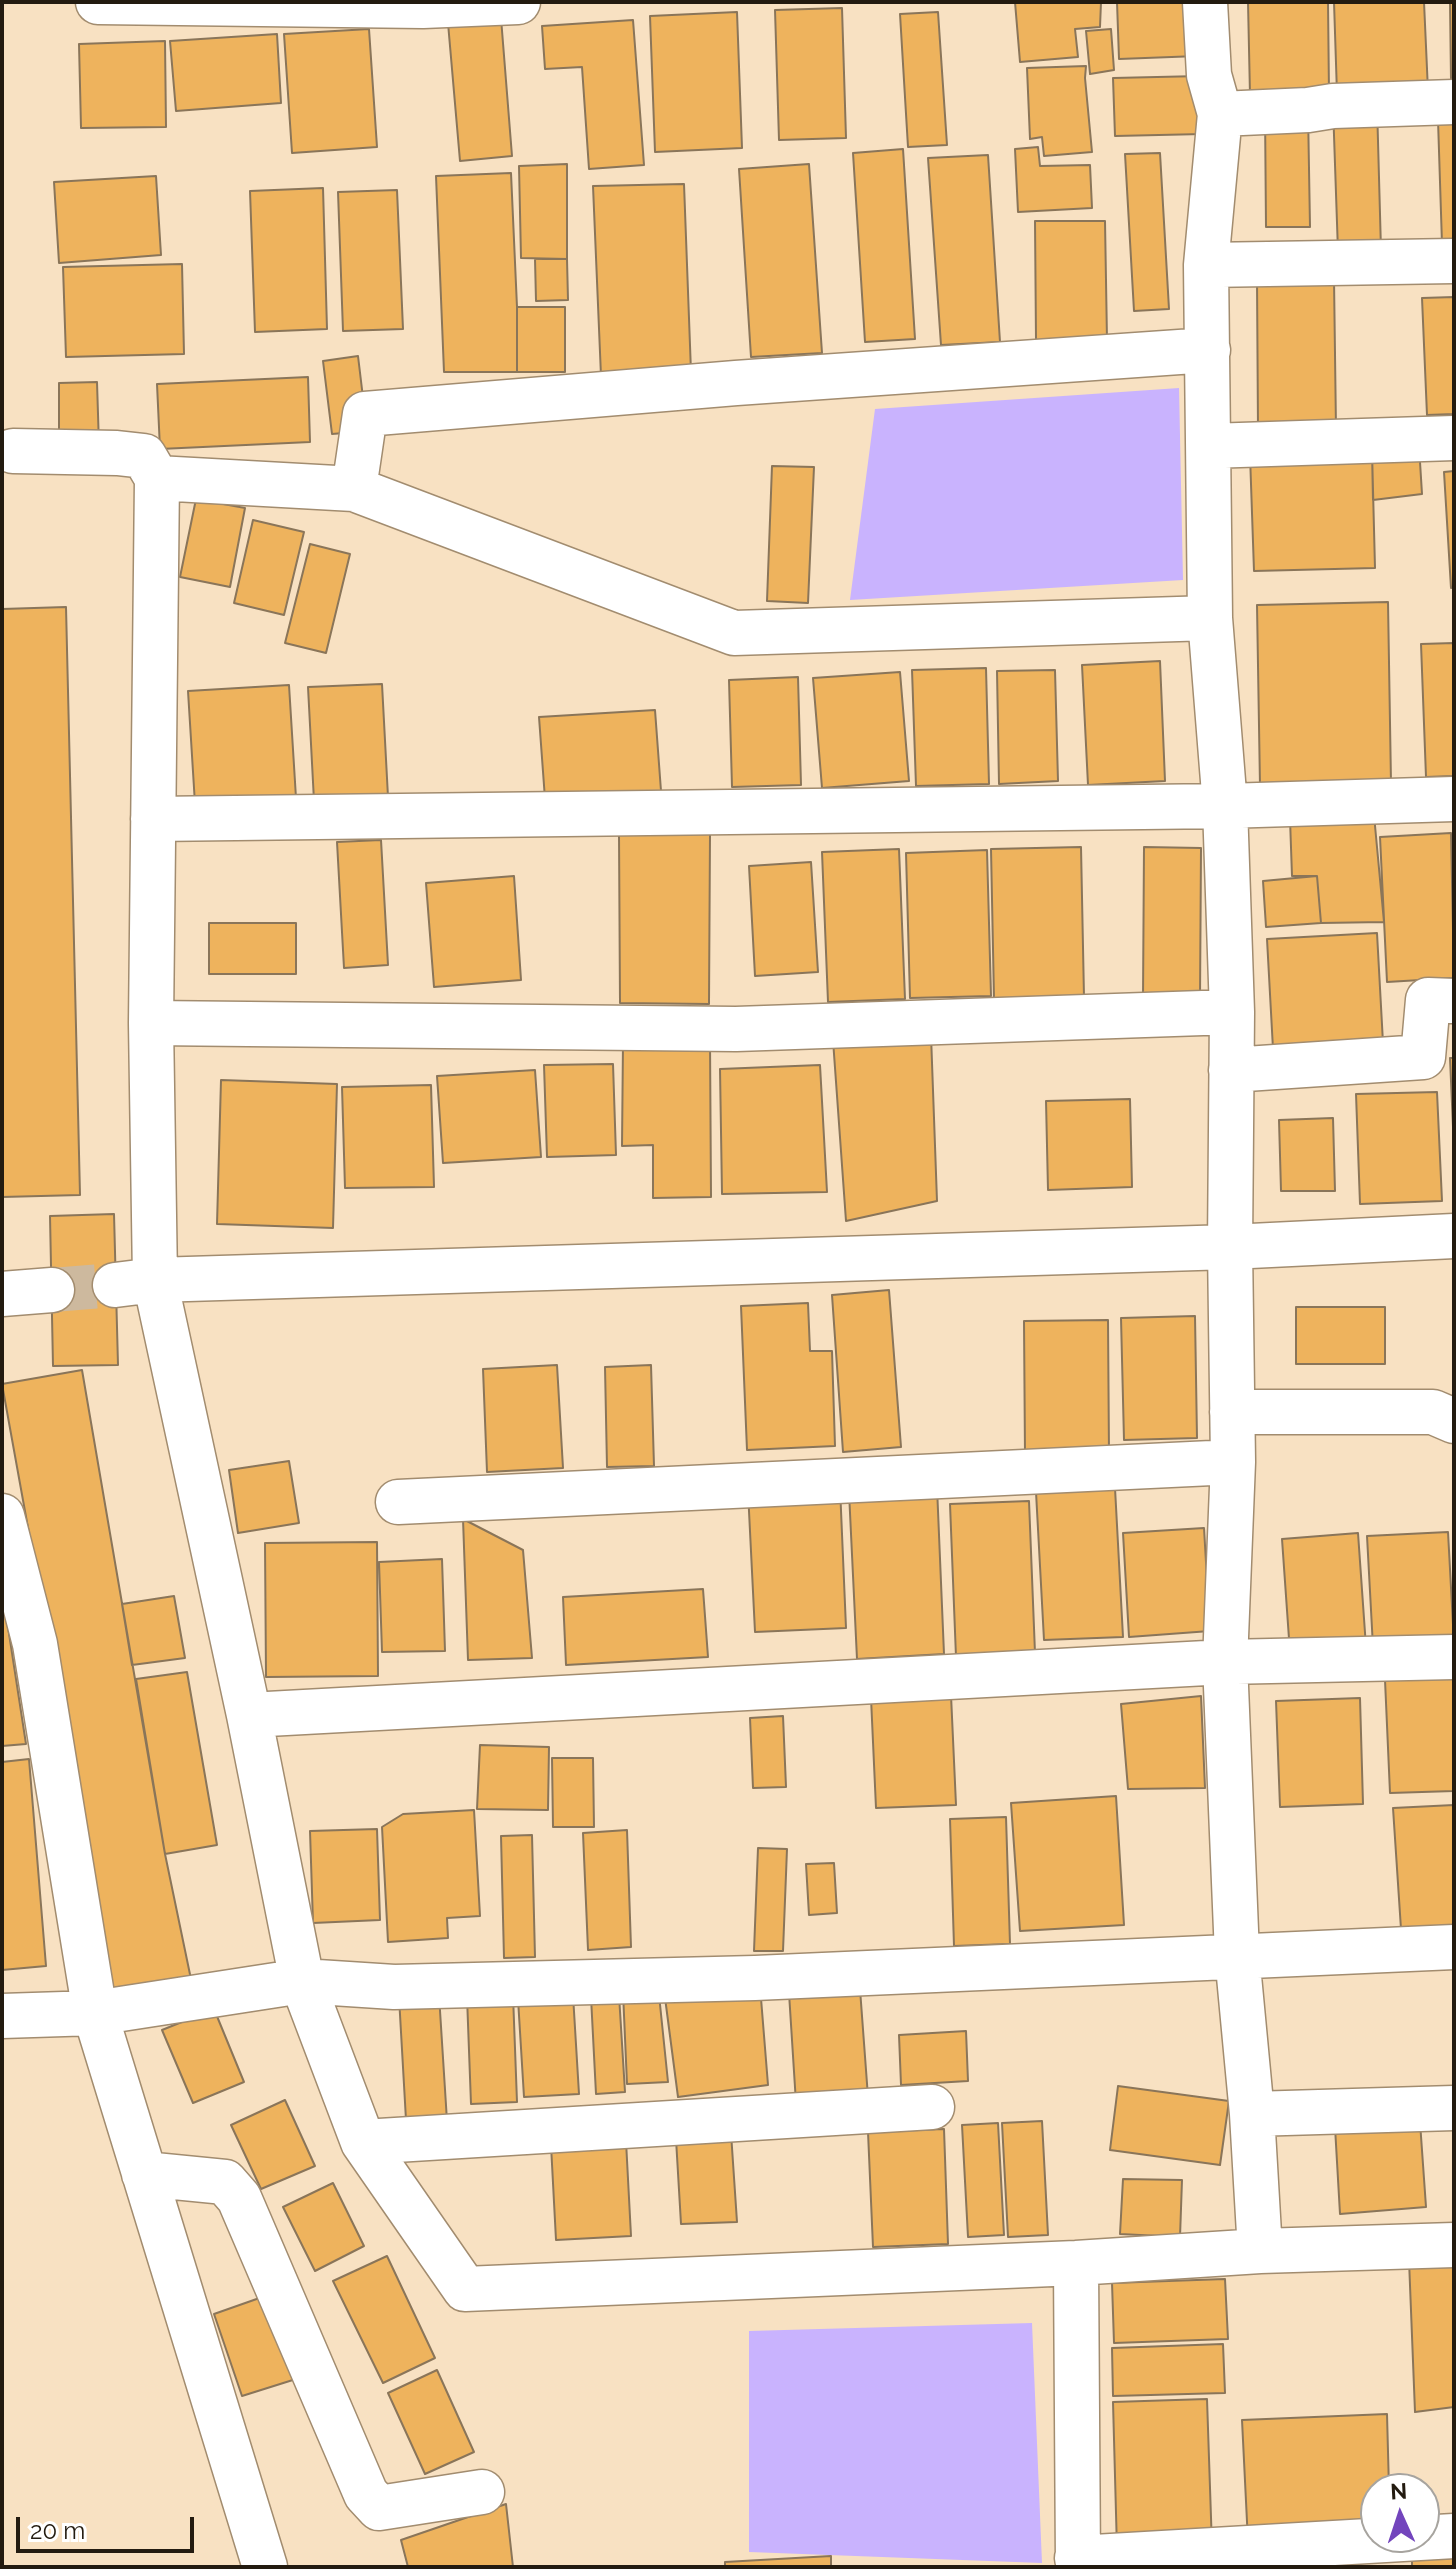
<!DOCTYPE html>
<html>
<head>
<meta charset="utf-8">
<style>
  body { margin:0 }
  #map { position:relative; width:1456px; height:2569px; overflow:hidden; background:#f8e1c2; font-family:Raleway,sans-serif }
  canvas { display:block }
  .frame { position:absolute; inset:0; border:4px solid #231b10; pointer-events:none }
  .north { position:absolute; left:1360px; top:2473px; width:80px; height:80px; box-sizing:border-box; background:#fff; border:2px solid #a7a49f; border-radius:50%; rotate:357deg; font-size:22px; font-weight:700; line-height:32px; text-align:center; color:#231b10 }
  .north::after { content:''; display:block; margin:auto; width:28px; height:36px; background:#7345bd; clip-path:polygon(50% 0,100% 100%,50% 72%,0 100%) }
  .scale { position:absolute; left:16px; top:2517px; width:178px; height:36px; box-sizing:border-box; border:4px solid #231b10; border-top:0; padding-left:10px; font-size:24px; line-height:28px; white-space:nowrap; color:#231b10; -webkit-text-stroke:6px #fff; paint-order:stroke }
</style>
</head>
<body>
<div id="map">
<canvas width="1456" height="2569"></canvas>
<div class="frame"></div>
<div class="north">N</div>
<div class="scale">20 m</div>
</div>
<script>
const g = document.querySelector('canvas').getContext('2d');
g.lineJoin = 'round';
function fillPath(path, color) {
  g.fillStyle = color;
  g.fill(path, 'evenodd');
}
function strokePath(path, color, width, dash) {
  g.strokeStyle = color;
  g.lineWidth = width;
  g.lineCap = dash ? 'butt' : 'round';
  g.setLineDash(dash || []);
  g.stroke(path);
}
fillPath(new Path2D(`
  M 1179,388 L 1183,580 L 850,600 L 875,409 Z
  M 1032,2323 L 1042,2563 L 749,2552 L 749,2331 Z`), '#c9b3fe');
const building = new Path2D(`
  M 1015,2 L 1101,2 L 1100,27 L 1075,29 L 1078,57 L 1020,62 Z
  M 1117,2 L 1196,2 L 1198,56 L 1119,59 Z
  M 1248,2 L 1328,2 L 1329,94 L 1250,95 Z
  M 1334,2 L 1424,2 L 1428,91 L 1337,94 Z
  M 1450,2 L 1454,2 L 1454,79 L 1451,79 Z
  M 842,8 L 846,138 L 779,140 L 775,10 Z
  M 737,12 L 742,148 L 655,152 L 650,16 Z
  M 938,12 L 947,145 L 908,147 L 900,14 Z
  M 501,18 L 512,156 L 460,161 L 448,23 Z
  M 633,20 L 644,165 L 589,169 L 582,67 L 545,69 L 542,26 Z
  M 369,29 L 377,147 L 292,153 L 284,34 Z
  M 1111,29 L 1114,70 L 1090,74 L 1086,31 Z
  M 277,34 L 281,103 L 176,111 L 170,41 Z
  M 165,41 L 166,127 L 81,128 L 79,44 Z
  M 1086,66 L 1085,78 L 1092,152 L 1044,156 L 1042,137 L 1030,139 L 1027,68 Z
  M 1201,76 L 1203,134 L 1115,136 L 1113,78 Z
  M 1377,105 L 1381,250 L 1338,252 L 1333,106 Z
  M 1308,110 L 1310,227 L 1266,227 L 1265,111 Z
  M 1438,120 L 1454,120 L 1454,244 L 1442,244 Z
  M 1038,147 L 1040,166 L 1090,165 L 1092,208 L 1018,212 L 1015,149 Z
  M 903,149 L 915,339 L 865,342 L 853,153 Z
  M 1160,153 L 1169,309 L 1134,311 L 1125,154 Z
  M 988,155 L 1000,342 L 941,345 L 928,158 Z
  M 567,164 L 567,259 L 521,258 L 519,166 Z
  M 809,164 L 822,353 L 751,357 L 739,169 Z
  M 511,173 L 517,307 L 517,372 L 444,372 L 436,176 Z
  M 156,176 L 161,255 L 59,263 L 54,182 Z
  M 684,184 L 691,372 L 601,376 L 593,186 Z
  M 323,188 L 327,329 L 255,332 L 250,191 Z
  M 397,190 L 403,329 L 343,331 L 338,192 Z
  M 1035,221 L 1105,221 L 1107,340 L 1036,340 Z
  M 535,259 L 567,259 L 568,300 L 536,301 Z
  M 182,264 L 184,354 L 66,357 L 63,267 Z
  M 1334,279 L 1336,429 L 1258,430 L 1257,280 Z
  M 1454,297 L 1454,414 L 1427,415 L 1422,298 Z
  M 517,307 L 565,307 L 565,372 L 517,372 Z
  M 358,356 L 367,431 L 332,434 L 323,361 Z
  M 308,377 L 310,442 L 160,449 L 157,384 Z
  M 97,382 L 99,446 L 59,447 L 59,383 Z
  M 1419,446 L 1422,494 L 1373,500 L 1372,451 Z
  M 1372,451 L 1375,568 L 1254,571 L 1250,455 Z
  M 772,466 L 814,467 L 808,603 L 767,601 Z
  M 1454,471 L 1454,587 L 1451,588 L 1444,472 Z
  M 196,499 L 245,508 L 230,587 L 180,577 Z
  M 253,520 L 304,532 L 284,615 L 234,603 Z
  M 310,544 L 350,554 L 326,653 L 285,643 Z
  M 1388,602 L 1391,783 L 1260,786 L 1257,605 Z
  M 66,607 L 80,1195 L 2,1197 L 2,609 Z
  M 1454,643 L 1454,776 L 1426,777 L 1421,644 Z
  M 1160,661 L 1165,781 L 1088,785 L 1082,665 Z
  M 986,668 L 989,784 L 916,786 L 912,670 Z
  M 1055,670 L 1058,781 L 999,784 L 997,671 Z
  M 900,672 L 909,781 L 822,788 L 813,678 Z
  M 798,677 L 801,785 L 732,787 L 729,680 Z
  M 382,684 L 388,797 L 314,801 L 308,687 Z
  M 289,685 L 296,798 L 195,804 L 188,691 Z
  M 655,710 L 661,791 L 545,799 L 539,717 Z
  M 1374,815 L 1384,922 L 1321,923 L 1317,876 L 1292,876 L 1290,819 Z
  M 1451,833 L 1454,978 L 1387,982 L 1380,837 Z
  M 619,834 L 710,834 L 709,1004 L 620,1003 Z
  M 381,840 L 388,965 L 344,968 L 337,842 Z
  M 1081,847 L 1084,997 L 994,999 L 991,849 Z
  M 1144,847 L 1201,848 L 1200,998 L 1143,998 Z
  M 899,849 L 905,999 L 828,1002 L 822,852 Z
  M 987,850 L 991,996 L 910,998 L 906,853 Z
  M 811,862 L 818,972 L 755,976 L 749,866 Z
  M 514,876 L 521,980 L 434,987 L 426,883 Z
  M 1317,876 L 1321,923 L 1266,927 L 1263,881 Z
  M 209,923 L 296,923 L 296,974 L 209,974 Z
  M 1377,933 L 1383,1043 L 1273,1049 L 1267,939 Z
  M 931,1035 L 937,1201 L 846,1221 L 833,1040 Z
  M 710,1041 L 711,1197 L 653,1198 L 653,1145 L 622,1146 L 623,1042 Z
  M 1450,1058 L 1454,1058 L 1454,1150 Z
  M 613,1064 L 616,1155 L 547,1157 L 544,1065 Z
  M 820,1065 L 827,1192 L 722,1194 L 720,1069 Z
  M 535,1070 L 541,1157 L 443,1163 L 437,1076 Z
  M 221,1080 L 337,1084 L 333,1228 L 217,1224 Z
  M 431,1085 L 434,1187 L 345,1188 L 342,1087 Z
  M 1437,1092 L 1442,1201 L 1360,1204 L 1356,1094 Z
  M 1130,1099 L 1132,1187 L 1048,1190 L 1046,1101 Z
  M 1333,1118 L 1335,1191 L 1281,1191 L 1279,1120 Z
  M 114,1214 L 118,1365 L 53,1366 L 50,1216 Z
  M 889,1290 L 901,1447 L 843,1452 L 832,1295 Z
  M 808,1303 L 810,1351 L 832,1351 L 835,1446 L 747,1450 L 741,1306 Z
  M 1296,1307 L 1385,1307 L 1385,1364 L 1296,1364 Z
  M 1195,1316 L 1197,1438 L 1124,1440 L 1121,1318 Z
  M 1108,1320 L 1109,1455 L 1025,1456 L 1024,1321 Z
  M 557,1365 L 563,1468 L 487,1472 L 483,1369 Z
  M 651,1365 L 654,1466 L 607,1467 L 605,1367 Z
  M 82,1370 L 165,1854 L 192,1984 L 113,1998 L 2,1384 Z
  M 289,1461 L 299,1523 L 238,1533 L 229,1470 Z
  M 840,1487 L 846,1628 L 755,1632 L 748,1491 Z
  M 937,1487 L 944,1654 L 857,1659 L 849,1492 Z
  M 1115,1488 L 1123,1637 L 1044,1640 L 1036,1492 Z
  M 1029,1501 L 1035,1653 L 956,1657 L 950,1504 Z
  M 463,1519 L 523,1550 L 532,1658 L 468,1660 Z
  M 1204,1528 L 1210,1631 L 1129,1637 L 1123,1533 Z
  M 1448,1532 L 1454,1643 L 1373,1647 L 1367,1536 Z
  M 1358,1533 L 1366,1647 L 1290,1653 L 1282,1539 Z
  M 377,1542 L 378,1676 L 266,1677 L 265,1543 Z
  M 442,1559 L 445,1651 L 382,1652 L 379,1562 Z
  M 2,1588 L 26,1744 L 2,1746 Z
  M 703,1589 L 708,1657 L 566,1665 L 563,1597 Z
  M 174,1596 L 185,1658 L 132,1665 L 122,1604 Z
  M 187,1672 L 217,1845 L 165,1854 L 136,1679 Z
  M 1454,1677 L 1454,1791 L 1390,1793 L 1385,1680 Z
  M 951,1695 L 956,1805 L 876,1808 L 871,1698 Z
  M 1201,1696 L 1205,1788 L 1128,1789 L 1121,1704 Z
  M 1360,1698 L 1363,1804 L 1280,1807 L 1276,1701 Z
  M 783,1716 L 786,1787 L 753,1788 L 750,1718 Z
  M 480,1745 L 549,1747 L 548,1810 L 477,1809 Z
  M 552,1758 L 593,1758 L 594,1827 L 553,1827 Z
  M 29,1759 L 46,1966 L 2,1970 L 2,1762 Z
  M 1116,1796 L 1124,1925 L 1020,1931 L 1011,1803 Z
  M 1454,1805 L 1454,1926 L 1401,1929 L 1393,1808 Z
  M 474,1810 L 480,1916 L 447,1918 L 448,1938 L 388,1942 L 382,1827 L 403,1814 Z
  M 1006,1817 L 1010,1944 L 954,1946 L 950,1819 Z
  M 377,1829 L 380,1920 L 313,1923 L 310,1831 Z
  M 627,1830 L 631,1947 L 588,1950 L 583,1833 Z
  M 532,1835 L 535,1957 L 504,1958 L 501,1836 Z
  M 758,1848 L 787,1849 L 783,1951 L 754,1951 Z
  M 834,1863 L 837,1913 L 809,1915 L 806,1864 Z
  M 658,1985 L 668,2082 L 627,2084 L 623,1992 Z
  M 760,1986 L 768,2085 L 678,2097 L 664,1990 Z
  M 860,1989 L 868,2097 L 796,2103 L 789,1993 Z
  M 439,1995 L 447,2121 L 406,2120 L 399,1997 Z
  M 513,1995 L 517,2102 L 471,2104 L 467,1997 Z
  M 573,1995 L 579,2094 L 524,2097 L 518,1999 Z
  M 619,1995 L 625,2092 L 596,2094 L 591,1997 Z
  M 214,2009 L 244,2082 L 193,2103 L 162,2030 Z
  M 966,2031 L 968,2081 L 901,2085 L 899,2035 Z
  M 1118,2086 L 1229,2101 L 1220,2165 L 1110,2150 Z
  M 285,2100 L 315,2166 L 261,2189 L 231,2125 Z
  M 730,2118 L 737,2222 L 681,2224 L 675,2122 Z
  M 1042,2121 L 1048,2235 L 1008,2237 L 1002,2123 Z
  M 1420,2122 L 1426,2207 L 1340,2214 L 1335,2127 Z
  M 998,2123 L 1004,2235 L 968,2237 L 962,2125 Z
  M 944,2129 L 948,2244 L 873,2247 L 868,2132 Z
  M 626,2141 L 631,2236 L 556,2240 L 551,2145 Z
  M 1123,2179 L 1182,2180 L 1180,2237 L 1120,2234 Z
  M 333,2183 L 364,2246 L 315,2271 L 283,2207 Z
  M 387,2256 L 435,2358 L 383,2383 L 333,2281 Z
  M 1454,2259 L 1454,2407 L 1415,2412 L 1409,2260 Z
  M 1225,2279 L 1228,2339 L 1114,2343 L 1112,2283 Z
  M 268,2295 L 296,2379 L 242,2396 L 214,2314 Z
  M 1223,2344 L 1225,2393 L 1113,2396 L 1112,2348 Z
  M 437,2370 L 474,2452 L 425,2474 L 388,2393 Z
  M 1207,2399 L 1212,2547 L 1117,2550 L 1113,2402 Z
  M 1387,2414 L 1389,2489 L 1376,2489 L 1376,2537 L 1248,2542 L 1242,2420 Z
  M 506,2504 L 513,2567 L 408,2567 L 401,2540 Z
  M 1454,2554 L 1454,2567 L 1412,2567 L 1412,2555 Z
  M 831,2556 L 831,2567 L 725,2567 L 725,2562 Z`);
fillPath(building, '#eeb35d');
strokePath(building, '#8a7559', 2);
strokePath(new Path2D(`
  M 52,1290 L 115,1285`), '#cdb99e', 44, [44, 22]);
const minor = new Path2D(`
  M 98,2 L 423,6 L 518,2
  M 1205,2 L 1209,75 L 1220,114 L 1206,265 L 1210,618 L 1225,806 L 1232,1012 L 1230,1247 L 1233,1462 L 1225,1662 L 1237,1955 L 1252,2114 L 1260,2251
  M 1220,114 L 1308,110 L 1333,106 L 1454,102
  M 1206,265 L 1454,261
  M 1209,446 L 1454,438
  M 13,451 L 117,453 L 144,456 L 157,478 L 151,1023 L 155,1280 L 249,1715 L 302,1981 L 363,2142 L 465,2289 L 1076,2263 L 1260,2251 L 1454,2245
  M 157,478 L 354,489 L 734,633 L 1210,618
  M 354,489 L 365,414 L 736,383 L 1208,350
  M 153,819 L 1225,806 L 1454,799
  M 151,1023 L 736,1029 L 1232,1012
  M 1231,1070 L 1423,1057 L 1428,1000 L 1454,1001
  M 115,1285 L 155,1280 L 1230,1247 L 1454,1236
  M 2,1294 L 52,1290
  M 1232,1412 L 1433,1412 L 1454,1421
  M 398,1502 L 1233,1462
  M 2,1516 L 35,1644 L 95,2013 L 265,2567
  M 249,1715 L 1225,1662 L 1454,1657
  M 2,2016 L 95,2013 L 302,1981 L 394,1987 L 755,1978 L 1454,1947
  M 1252,2114 L 1454,2108
  M 363,2142 L 932,2107
  M 144,2174 L 225,2182 L 239,2198 L 366,2494 L 379,2508 L 482,2492
  M 1076,2263 L 1078,2567
  M 1077,2558 L 1454,2536`);
strokePath(minor, '#a28c6f', 47);
strokePath(minor, '#fff', 44);
</script>
</body>
</html>
